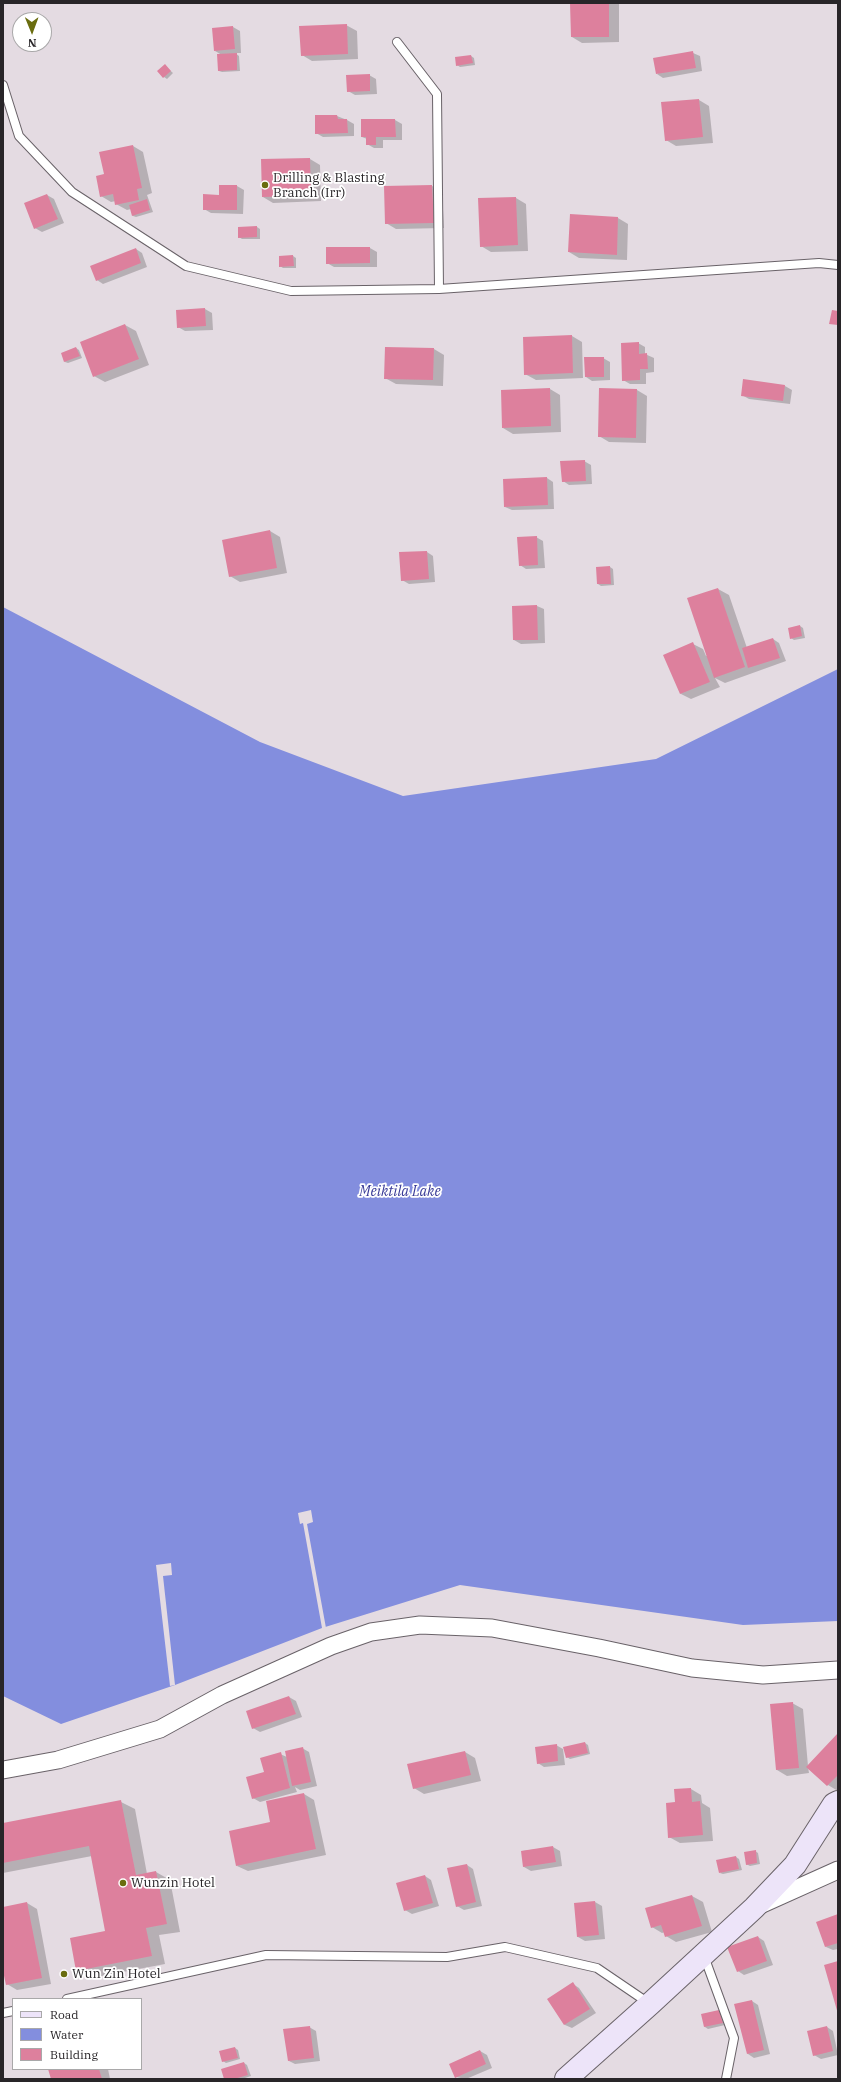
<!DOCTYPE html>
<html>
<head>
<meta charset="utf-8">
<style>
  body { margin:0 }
  #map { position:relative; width:841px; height:2082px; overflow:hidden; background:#e4dbe2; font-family:"IBM Plex Serif",serif }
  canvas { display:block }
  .frame { position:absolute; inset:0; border:4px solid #282528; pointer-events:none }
  .legend { position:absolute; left:12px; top:1998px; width:130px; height:72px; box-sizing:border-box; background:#fff; border:1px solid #a9a8a9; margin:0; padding:5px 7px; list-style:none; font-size:12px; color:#282528 }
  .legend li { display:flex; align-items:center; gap:8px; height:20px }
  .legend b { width:20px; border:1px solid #a9a8a9 }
  .north { position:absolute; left:12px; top:12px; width:40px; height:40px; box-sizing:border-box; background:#fff; border:1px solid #a9a8a9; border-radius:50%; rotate:179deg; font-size:11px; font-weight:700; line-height:16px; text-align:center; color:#282528 }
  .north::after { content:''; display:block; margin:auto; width:14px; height:18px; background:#6a6d0f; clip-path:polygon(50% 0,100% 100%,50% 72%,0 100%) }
</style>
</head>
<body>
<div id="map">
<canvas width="841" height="2082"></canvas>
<div class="frame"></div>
<ul class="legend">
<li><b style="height:5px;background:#ede4f9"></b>Road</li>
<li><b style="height:11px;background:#838ede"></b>Water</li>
<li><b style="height:11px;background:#dd809d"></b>Building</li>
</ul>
<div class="north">N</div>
</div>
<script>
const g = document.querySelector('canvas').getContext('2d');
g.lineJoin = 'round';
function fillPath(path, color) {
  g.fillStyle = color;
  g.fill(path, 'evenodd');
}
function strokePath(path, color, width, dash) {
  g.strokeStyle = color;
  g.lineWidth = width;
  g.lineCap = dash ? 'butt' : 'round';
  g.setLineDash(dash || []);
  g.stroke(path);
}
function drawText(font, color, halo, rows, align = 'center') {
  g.font = font + ' "IBM Plex Serif",serif';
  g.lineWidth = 3.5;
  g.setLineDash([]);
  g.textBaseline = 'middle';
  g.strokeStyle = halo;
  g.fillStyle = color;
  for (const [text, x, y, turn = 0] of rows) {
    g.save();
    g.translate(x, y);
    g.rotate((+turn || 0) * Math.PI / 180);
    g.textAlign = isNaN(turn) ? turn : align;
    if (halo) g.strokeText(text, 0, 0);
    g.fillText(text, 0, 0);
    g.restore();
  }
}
fillPath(new Path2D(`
  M 3,607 L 260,742 L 403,796 L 656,759 L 838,669 L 838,1621 L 743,1625 L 460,1585 L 322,1628 L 175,1685 L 61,1724 L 3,1696 Z`), '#838ede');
fillPath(new Path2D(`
  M 311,1510 L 313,1522 L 307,1524 L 326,1628 L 322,1628 L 303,1523 L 300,1524 L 298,1513 Z
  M 171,1563 L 172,1575 L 163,1576 L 175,1685 L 170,1686 L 156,1565 Z`), '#e4dbe2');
fillPath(new Path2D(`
  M 571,3 L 619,3 L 619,42 L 582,43 L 572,37 Z
  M 346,25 L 357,31 L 358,59 L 312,61 L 302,55 Z
  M 233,27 L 240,31 L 241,53 L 235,53 L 239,56 L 240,71 L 222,72 L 219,71 L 222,55 L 215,51 Z
  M 693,53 L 700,56 L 702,71 L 663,78 L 657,74 Z
  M 471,56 L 474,58 L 475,65 L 460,67 L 457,65 Z
  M 165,66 L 173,73 L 167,79 L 164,77 Z
  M 369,75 L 376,79 L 377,94 L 355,95 L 348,91 Z
  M 699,100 L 709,106 L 713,143 L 676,146 L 666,140 Z
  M 316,116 L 337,116 L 347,120 L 354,124 L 354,136 L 323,137 L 316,133 Z
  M 395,120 L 402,124 L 402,140 L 383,140 L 383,148 L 374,148 L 367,144 L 367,139 L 362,137 Z
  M 133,146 L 143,152 L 152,193 L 147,195 L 153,212 L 136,217 L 133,216 L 131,209 L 127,210 L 116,204 L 116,201 L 111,202 L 101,196 L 105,175 Z
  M 310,159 L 320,165 L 321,201 L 273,203 L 263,197 Z
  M 237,186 L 244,190 L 243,214 L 211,213 L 204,209 Z
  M 432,186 L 442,191 L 444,228 L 396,229 L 386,223 L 385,187 Z
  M 47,195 L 54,199 L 64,223 L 42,232 L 35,228 Z
  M 516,198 L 526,204 L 528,251 L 491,252 L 481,246 Z
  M 571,215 L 618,218 L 628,224 L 627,260 L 579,258 L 569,252 Z
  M 257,227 L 260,229 L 260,239 L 242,239 L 239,237 Z
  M 370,248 L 377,252 L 377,267 L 334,267 L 327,263 Z
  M 136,249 L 142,253 L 147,267 L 103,284 L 97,280 Z
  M 293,256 L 296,258 L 296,268 L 283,268 L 280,266 Z
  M 205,309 L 212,313 L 213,330 L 185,331 L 178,327 L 177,311 Z
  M 125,325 L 136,331 L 149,365 L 105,382 L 94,376 Z
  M 572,336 L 582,342 L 583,378 L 536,380 L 525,374 Z
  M 638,343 L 645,347 L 645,354 L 654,358 L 654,372 L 646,373 L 646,384 L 630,384 L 623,380 Z
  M 76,348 L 79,350 L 82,358 L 68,363 L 65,362 L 62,354 Z
  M 434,349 L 444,355 L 443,386 L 396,384 L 385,378 Z
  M 603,358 L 610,362 L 610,380 L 592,381 L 586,377 Z
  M 744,380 L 785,386 L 792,390 L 790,404 L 749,399 L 742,395 Z
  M 550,389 L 560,395 L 561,432 L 513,434 L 503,428 Z
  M 600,389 L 637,390 L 647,396 L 646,443 L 609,442 L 599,436 Z
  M 584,461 L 591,465 L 592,484 L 569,485 L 563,481 Z
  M 547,478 L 553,482 L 554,509 L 512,510 L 505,507 Z
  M 270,531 L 280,537 L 287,573 L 240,582 L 230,576 Z
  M 536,537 L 543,541 L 545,568 L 526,569 L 520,565 Z
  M 427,552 L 433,556 L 435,582 L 409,584 L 402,580 Z
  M 610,567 L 613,569 L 614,585 L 601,586 L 598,584 L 597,568 Z
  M 718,589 L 729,595 L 747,648 L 773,639 L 779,643 L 786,661 L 725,683 L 715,678 L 720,687 L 691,699 L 681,694 L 693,644 L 703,649 L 706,656 L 708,655 Z
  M 537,606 L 544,609 L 545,643 L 521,644 L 514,640 Z
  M 800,626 L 803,628 L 805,638 L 794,640 L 791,638 Z
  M 289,1697 L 296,1701 L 302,1717 L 260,1732 L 253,1728 Z
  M 792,1703 L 803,1709 L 808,1766 L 838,1735 L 838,1791 L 828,1785 L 808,1767 L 809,1773 L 787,1776 L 777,1770 Z
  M 585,1743 L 588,1745 L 590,1754 L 570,1759 L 567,1757 Z
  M 556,1745 L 563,1749 L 565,1765 L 544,1767 L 538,1763 Z
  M 302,1748 L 309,1752 L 317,1786 L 300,1790 L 295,1787 L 297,1792 L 260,1802 L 253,1798 L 280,1754 L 287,1757 Z
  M 465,1752 L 475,1758 L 481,1781 L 424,1794 L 414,1788 Z
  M 691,1789 L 701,1795 L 702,1803 L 710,1808 L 713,1841 L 680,1843 L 669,1837 L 676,1803 Z
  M 304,1794 L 314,1800 L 326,1855 L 248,1871 L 237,1866 L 272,1823 Z
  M 121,1802 L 135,1809 L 147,1874 L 156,1872 L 170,1880 L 180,1932 L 159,1935 L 165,1964 L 91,1978 L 77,1970 L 107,1932 L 92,1856 L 3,1873 L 3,1824 Z
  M 553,1847 L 560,1851 L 562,1866 L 531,1871 L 524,1867 L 522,1851 Z
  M 755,1851 L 758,1853 L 760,1864 L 750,1866 L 746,1864 Z
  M 736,1857 L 739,1859 L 742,1870 L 723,1874 L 720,1873 Z
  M 467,1865 L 473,1869 L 482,1906 L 464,1910 L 457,1906 Z
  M 425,1876 L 431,1880 L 439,1906 L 412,1914 L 405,1910 Z
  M 692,1896 L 703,1902 L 712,1932 L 676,1942 L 666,1936 L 665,1932 L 662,1933 L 652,1927 L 647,1909 Z
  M 595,1902 L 602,1906 L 605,1939 L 585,1941 L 578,1937 Z
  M 27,1903 L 37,1909 L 51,1984 L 17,1990 L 7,1984 L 3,1965 L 3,1908 Z
  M 838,1915 L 838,1949 L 833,1950 L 826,1947 Z
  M 758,1937 L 764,1941 L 773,1965 L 744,1975 L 738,1971 Z
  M 573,1984 L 579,1988 L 596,2013 L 572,2028 L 565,2025 L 549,1999 Z
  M 752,2001 L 758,2005 L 770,2054 L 754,2058 L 748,2054 Z
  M 719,2011 L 722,2013 L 725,2025 L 708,2029 L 705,2027 L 702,2015 Z
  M 309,2027 L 316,2031 L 320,2061 L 295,2064 L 289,2061 Z
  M 827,2027 L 833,2031 L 838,2055 L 821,2059 L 814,2055 Z
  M 235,2048 L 238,2050 L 240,2059 L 226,2063 L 223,2061 Z
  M 480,2051 L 487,2055 L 492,2068 L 466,2079 L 456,2077 Z
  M 244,2063 L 247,2065 L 251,2076 L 242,2079 L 225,2079 Z
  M 49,2069 L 108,2069 L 110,2079 L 52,2079 Z`), '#0003');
fillPath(new Path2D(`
  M 570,3 L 609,3 L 609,37 L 571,37 Z
  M 347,24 L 348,54 L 301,56 L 299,26 Z
  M 233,26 L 235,49 L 214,51 L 212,28 Z
  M 693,51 L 696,68 L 656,74 L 653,58 Z
  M 237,53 L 237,70 L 218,71 L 217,54 Z
  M 471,55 L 473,63 L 456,66 L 455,57 Z
  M 165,64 L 171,71 L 163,78 L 157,71 Z
  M 370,74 L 370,91 L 347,92 L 346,75 Z
  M 699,99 L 703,137 L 665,141 L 661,102 Z
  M 315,115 L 337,115 L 338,119 L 347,119 L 348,133 L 315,134 Z
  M 361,119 L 395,119 L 396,137 L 376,137 L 376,145 L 366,145 L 366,137 L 361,137 Z
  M 133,145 L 142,188 L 137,189 L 139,200 L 115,205 L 113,194 L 100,197 L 96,176 L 104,174 L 99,152 Z
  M 310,158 L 311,196 L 262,197 L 261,159 Z
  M 219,185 L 237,185 L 237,210 L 203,210 L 203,194 L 219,195 Z
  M 432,185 L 434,223 L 385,224 L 384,186 Z
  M 47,194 L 58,219 L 34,229 L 24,203 Z
  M 516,197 L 518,245 L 480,247 L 478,198 Z
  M 147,199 L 150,210 L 132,216 L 129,205 Z
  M 570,214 L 618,217 L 617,255 L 568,252 Z
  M 257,226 L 257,237 L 238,238 L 238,227 Z
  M 326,247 L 370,247 L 370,263 L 326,264 Z
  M 136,248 L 141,263 L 96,281 L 90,266 Z
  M 293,255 L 294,266 L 279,267 L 279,256 Z
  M 205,308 L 206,326 L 177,328 L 176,310 Z
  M 832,310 L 838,311 L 838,325 L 829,324 Z
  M 125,324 L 139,359 L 93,377 L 80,342 Z
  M 572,335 L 573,373 L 524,375 L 523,337 Z
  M 639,342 L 639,354 L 647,353 L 648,369 L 640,369 L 640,380 L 622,381 L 621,343 Z
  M 76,347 L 80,356 L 64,362 L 61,353 Z
  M 385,347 L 434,348 L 433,380 L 384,379 Z
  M 584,357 L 604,357 L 604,377 L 585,377 Z
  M 743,379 L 785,385 L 783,401 L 741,396 Z
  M 550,388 L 551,426 L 502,428 L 501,390 Z
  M 599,388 L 637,389 L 636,438 L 598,437 Z
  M 585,460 L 586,481 L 562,482 L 560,461 Z
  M 547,477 L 548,505 L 504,507 L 503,479 Z
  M 270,530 L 277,568 L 229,577 L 222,540 Z
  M 537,536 L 538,565 L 519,566 L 517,537 Z
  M 427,551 L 429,579 L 401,581 L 399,552 Z
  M 610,566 L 611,584 L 597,584 L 596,567 Z
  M 718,588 L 745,667 L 714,678 L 687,598 Z
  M 537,605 L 538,640 L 513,640 L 512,606 Z
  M 800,625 L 802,636 L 790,639 L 788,628 Z
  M 773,638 L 780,658 L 748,668 L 742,648 Z
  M 693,642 L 710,682 L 680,694 L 663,655 Z
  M 289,1696 L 296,1714 L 252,1729 L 246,1711 Z
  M 793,1702 L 799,1768 L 776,1770 L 770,1704 Z
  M 838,1733 L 838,1775 L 827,1786 L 806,1767 Z
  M 585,1742 L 588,1753 L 566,1758 L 563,1747 Z
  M 557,1744 L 558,1761 L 537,1764 L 535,1747 Z
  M 303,1747 L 311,1782 L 292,1786 L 285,1751 Z
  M 465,1751 L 471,1775 L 413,1789 L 407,1764 Z
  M 281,1752 L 290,1788 L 252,1799 L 246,1777 L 264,1772 L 260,1758 Z
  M 691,1788 L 692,1802 L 700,1801 L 703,1835 L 668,1838 L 666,1803 L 675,1802 L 674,1789 Z
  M 304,1793 L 316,1849 L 236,1866 L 229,1831 L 270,1822 L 266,1801 Z
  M 121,1800 L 136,1875 L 156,1871 L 167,1924 L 146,1928 L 152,1956 L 76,1971 L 70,1938 L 105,1931 L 89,1846 L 3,1863 L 3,1823 Z
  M 553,1846 L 556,1862 L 523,1867 L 521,1851 Z
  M 756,1850 L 757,1863 L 746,1865 L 744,1852 Z
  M 736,1856 L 739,1869 L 719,1873 L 716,1860 Z
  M 467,1864 L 476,1902 L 456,1907 L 447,1868 Z
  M 425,1875 L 433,1903 L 404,1911 L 396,1883 Z
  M 692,1895 L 702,1926 L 665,1937 L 661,1925 L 651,1928 L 645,1908 Z
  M 595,1901 L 599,1935 L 577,1937 L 574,1903 Z
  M 27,1902 L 42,1978 L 6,1985 L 3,1971 L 3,1907 Z
  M 838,1914 L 838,1943 L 825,1947 L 816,1922 Z
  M 758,1936 L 767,1961 L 737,1972 L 727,1947 Z
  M 838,1961 L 838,2014 L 824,1965 Z
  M 573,1982 L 590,2009 L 564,2025 L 547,1999 Z
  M 752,2000 L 764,2050 L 747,2054 L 734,2004 Z
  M 719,2010 L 723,2023 L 704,2027 L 701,2014 Z
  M 310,2026 L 314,2058 L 288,2061 L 283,2029 Z
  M 827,2026 L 833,2051 L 813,2056 L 807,2031 Z
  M 235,2047 L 238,2058 L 222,2062 L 219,2051 Z
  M 480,2050 L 486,2064 L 455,2078 L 449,2064 Z
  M 244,2062 L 248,2075 L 234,2079 L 224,2079 L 221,2069 Z
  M 48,2069 L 99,2069 L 102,2079 L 51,2079 Z`), '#dd809d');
const lane = new Path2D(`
  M 397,42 L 437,94 L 439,289
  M 3,85 L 19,136 L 72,192 L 186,266 L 291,291 L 439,289 L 819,263 L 838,265
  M 704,1956 L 734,2038 L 726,2079
  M 67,1999 L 266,1955 L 447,1957 L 505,1947 L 597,1968 L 650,2004
  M 3,2013 L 13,2011`);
const street = new Path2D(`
  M 3,1770 L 58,1760 L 160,1729 L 222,1695 L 331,1646 L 371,1632 L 420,1625 L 492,1628 L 599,1648 L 692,1668 L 763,1675 L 838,1670
  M 760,1905 L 838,1870`);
const secondary = new Path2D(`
  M 566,2079 L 650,2004 L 754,1908 L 795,1865 L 834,1804 L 838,1802`);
strokePath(lane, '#696268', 10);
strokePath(street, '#696268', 19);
strokePath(secondary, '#696268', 24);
strokePath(lane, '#fff', 8);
strokePath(street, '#fff', 17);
strokePath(secondary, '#ede4f9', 22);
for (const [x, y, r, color] of [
  [265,185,4,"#6a6d0f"],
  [123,1883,4,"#6a6d0f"],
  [64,1974,4,"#6a6d0f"]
]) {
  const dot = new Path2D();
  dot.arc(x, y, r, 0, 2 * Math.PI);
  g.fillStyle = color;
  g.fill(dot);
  strokePath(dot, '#fff', 1.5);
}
drawText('13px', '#282528', '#fff', [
  ["Drilling & Blasting",273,178],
  ["Branch (Irr)",273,193],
  ["Wunzin Hotel",131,1883],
  ["Wun Zin Hotel",72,1974]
], 'left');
drawText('italic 14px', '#383a97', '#fff', [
  ["Meiktila Lake",400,1192]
]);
</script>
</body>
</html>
